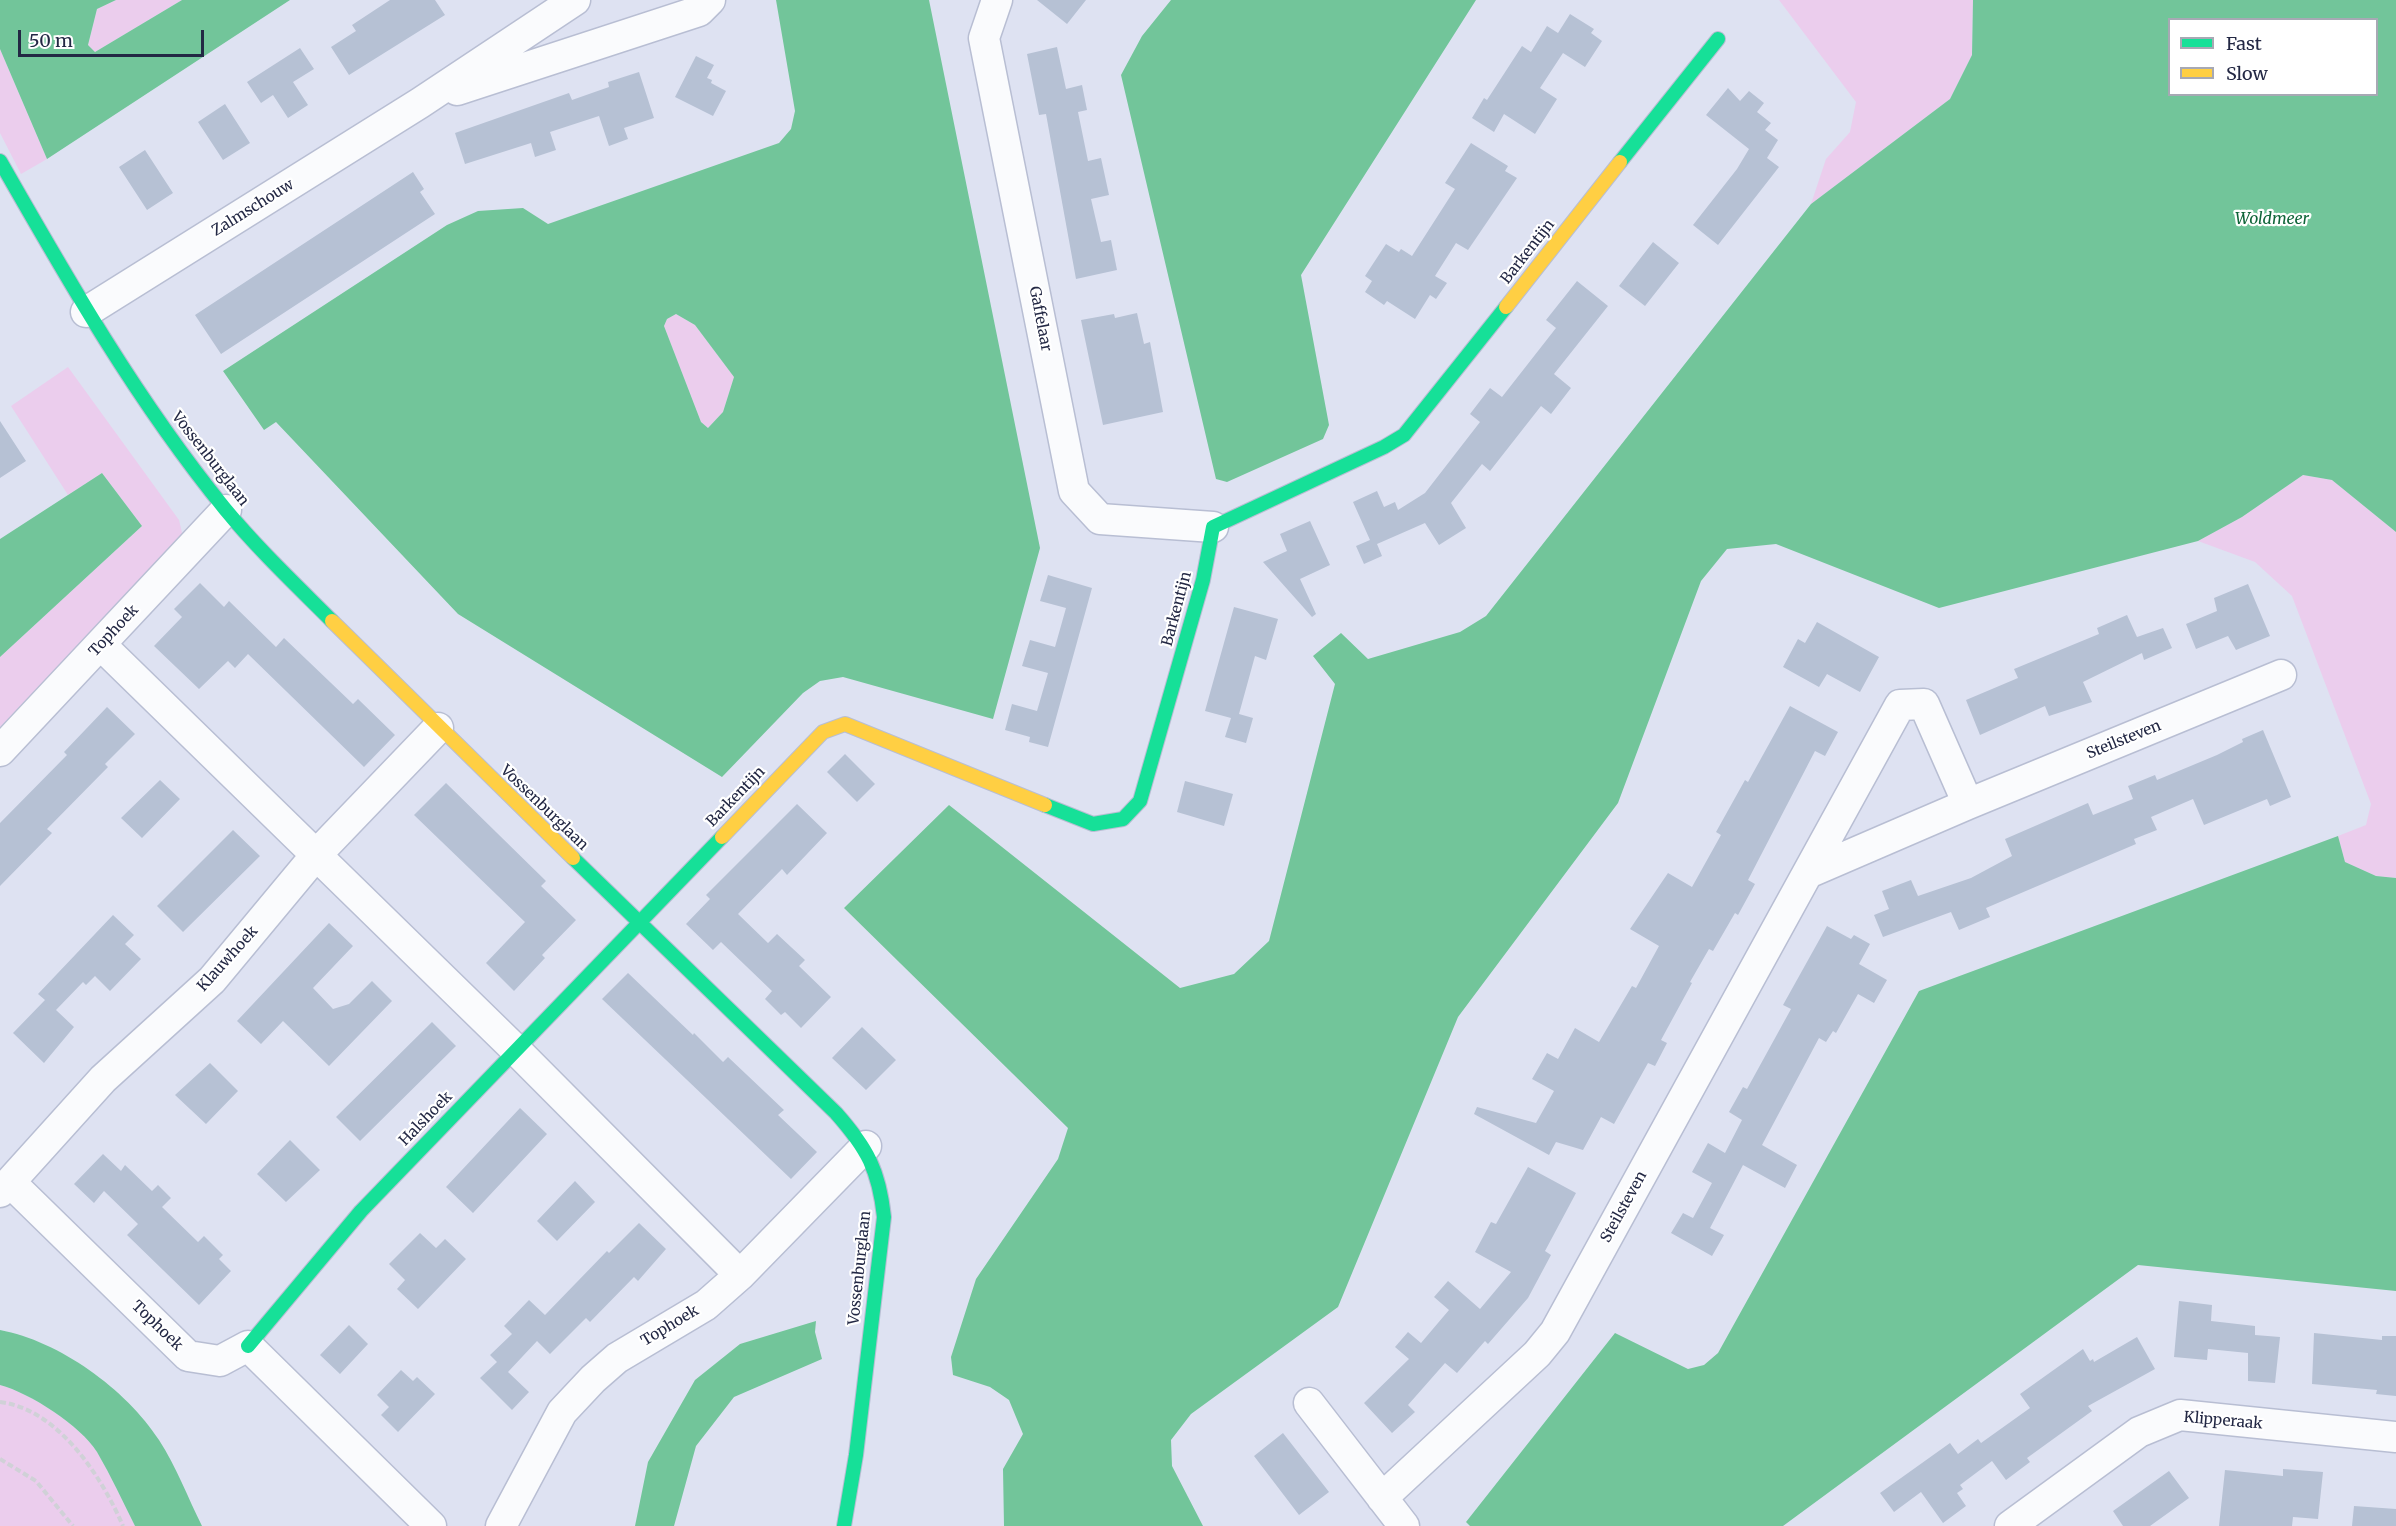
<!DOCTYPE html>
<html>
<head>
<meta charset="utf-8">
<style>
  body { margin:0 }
  #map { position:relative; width:2396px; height:1526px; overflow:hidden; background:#dee2f2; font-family:Merriweather,serif }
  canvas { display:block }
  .legend { position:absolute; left:2168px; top:18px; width:210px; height:78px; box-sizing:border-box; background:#fff; border:2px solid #a7a9b4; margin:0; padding:8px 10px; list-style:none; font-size:18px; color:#232844 }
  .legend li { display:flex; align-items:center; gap:12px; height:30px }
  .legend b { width:30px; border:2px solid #a7a9b4 }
  .scale { position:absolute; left:18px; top:30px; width:186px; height:27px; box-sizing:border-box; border:3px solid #232844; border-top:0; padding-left:8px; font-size:18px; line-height:21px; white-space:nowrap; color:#232844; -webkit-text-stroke:4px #fff; paint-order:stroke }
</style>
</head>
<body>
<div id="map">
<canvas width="2396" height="1526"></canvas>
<ul class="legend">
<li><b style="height:8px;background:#16e098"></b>Fast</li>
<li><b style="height:8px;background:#ffcf43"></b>Slow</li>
</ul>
<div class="scale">50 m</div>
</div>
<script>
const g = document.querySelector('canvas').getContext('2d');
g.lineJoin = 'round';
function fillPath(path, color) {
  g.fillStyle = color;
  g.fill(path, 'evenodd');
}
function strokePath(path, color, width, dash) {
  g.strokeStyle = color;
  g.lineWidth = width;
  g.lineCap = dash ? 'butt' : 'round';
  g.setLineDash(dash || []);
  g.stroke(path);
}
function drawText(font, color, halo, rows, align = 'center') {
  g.font = font + ' Merriweather,serif';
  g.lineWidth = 4.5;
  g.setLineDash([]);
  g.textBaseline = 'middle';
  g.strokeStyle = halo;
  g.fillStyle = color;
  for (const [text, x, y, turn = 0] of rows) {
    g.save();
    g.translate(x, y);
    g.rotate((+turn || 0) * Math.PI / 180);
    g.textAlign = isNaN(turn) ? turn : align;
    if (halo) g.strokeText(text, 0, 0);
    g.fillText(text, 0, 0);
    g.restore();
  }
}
fillPath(new Path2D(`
  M 116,0 L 182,0 L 95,52 L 88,46 L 97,9 Z
  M 1779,0 L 1973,0 L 1972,55 L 1950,99 L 1811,204 L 1826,159 L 1850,132 L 1856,102 Z
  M 0,49 L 47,159 L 21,174 L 0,133 Z
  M 676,314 L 695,325 L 734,377 L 723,412 L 708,428 L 701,422 L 664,326 L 667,319 Z
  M 68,367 L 179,520 L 183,537 L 0,727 L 0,657 L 142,526 L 102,473 L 68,495 L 11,406 Z
  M 2303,475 L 2332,480 L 2396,532 L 2396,878 L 2376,876 L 2345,862 L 2338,836 L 2366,825 L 2371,804 L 2292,596 L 2255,562 L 2198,541 L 2242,517 Z
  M 0,1385 C 30,1393 81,1426 97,1452 C 111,1476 123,1502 135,1526 L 0,1526 Z`), '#ebcded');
fillPath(new Path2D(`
  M 0,0 L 116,0 L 97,9 L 88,45 L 95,52 L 182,0 L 290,0 L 47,159 L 0,49 Z
  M 776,0 L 929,0 L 1040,548 L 993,719 L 843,677 L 820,681 L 803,693 L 722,777 L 458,614 L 276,422 L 264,430 L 223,371 L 447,225 L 478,211 L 523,208 L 548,224 L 779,143 L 791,129 L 795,111 ZM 676,314 L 695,325 L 734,377 L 723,412 L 708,428 L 701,422 L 664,326 L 667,319 Z
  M 1171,0 L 1476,0 L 1301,275 L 1329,425 L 1323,439 L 1227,482 L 1216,479 L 1121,75 L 1142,36 Z
  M 1973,0 L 2396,0 L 2396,532 L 2332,480 L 2303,475 L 2242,517 L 2198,541 L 1939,608 L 1776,544 L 1727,549 L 1701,581 L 1618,803 L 1458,1017 L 1338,1307 L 1191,1414 L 1171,1440 L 1172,1466 L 1203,1526 L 1004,1526 L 1003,1469 L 1023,1434 L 1009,1400 L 990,1387 L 953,1375 L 951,1357 L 976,1279 L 1058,1159 L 1068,1128 L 844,908 L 949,805 L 1180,988 L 1234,974 L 1269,941 L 1335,684 L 1313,656 L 1341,633 L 1368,659 L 1460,632 L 1486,616 L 1811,204 L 1950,99 L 1972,55 ZM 2170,20 L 2376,20 L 2376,94 L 2170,94 Z
  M 102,473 L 142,526 L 0,657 L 0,539 Z
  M 2338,836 L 2345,862 L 2376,876 L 2396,878 L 2396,1291 L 2138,1265 L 1783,1526 L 1470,1526 L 1466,1522 L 1615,1333 L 1688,1369 L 1704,1365 L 1718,1353 L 1919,991 Z
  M 816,1321 L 815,1332 L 822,1359 L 734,1397 L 696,1446 L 674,1526 L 635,1526 L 648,1462 L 695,1380 L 740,1344 Z
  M 0,1330 C 59,1341 126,1389 159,1440 C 176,1466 188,1498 202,1526 L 135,1526 C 123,1502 111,1476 97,1452 C 81,1426 30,1393 0,1385 Z`), '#72c59a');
fillPath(new Path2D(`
  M 390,0 L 435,0 L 445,15 L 349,75 L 331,47 L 356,31 L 352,25 Z
  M 1037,0 L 1086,0 L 1067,24 Z
  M 1570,14 L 1594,29 L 1591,33 L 1602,41 L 1585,67 L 1563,53 L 1540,88 L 1557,99 L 1535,134 L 1504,114 L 1494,132 L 1472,118 L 1484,98 L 1487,100 L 1522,46 L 1531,52 L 1547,26 L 1558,33 Z
  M 1057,47 L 1066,89 L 1082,85 L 1087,110 L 1078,112 L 1088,161 L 1101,158 L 1109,195 L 1091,199 L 1101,242 L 1111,240 L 1117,270 L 1076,279 L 1046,114 L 1039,115 L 1027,54 Z
  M 300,48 L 314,69 L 293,82 L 308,105 L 288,118 L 273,95 L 261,103 L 247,82 Z
  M 696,56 L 714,65 L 707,78 L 712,80 L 711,83 L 726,91 L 713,116 L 675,97 Z
  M 639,72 L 654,118 L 624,128 L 628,139 L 609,146 L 599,116 L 550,132 L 556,150 L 535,157 L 531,143 L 465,164 L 455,133 L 569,93 L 572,100 L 609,87 L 608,82 Z
  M 1728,88 L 1740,101 L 1749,91 L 1764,103 L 1757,112 L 1771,123 L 1765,130 L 1778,140 L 1767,158 L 1779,167 L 1718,245 L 1693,225 L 1737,169 L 1749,149 L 1706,115 Z
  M 225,104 L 250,143 L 223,160 L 198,122 Z
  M 1471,143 L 1508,166 L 1505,171 L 1517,178 L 1468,250 L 1456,243 L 1435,276 L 1447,283 L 1436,299 L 1430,295 L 1415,319 L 1387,301 L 1384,305 L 1365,292 L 1372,281 L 1365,276 L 1386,244 L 1399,252 L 1401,249 L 1412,256 L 1455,189 L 1445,183 Z
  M 145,150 L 173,193 L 147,210 L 119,167 Z
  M 413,172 L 424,189 L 420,192 L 435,214 L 221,354 L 195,315 Z
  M 1653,242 L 1679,263 L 1645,306 L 1619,286 Z
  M 1577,281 L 1608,306 L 1554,374 L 1571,388 L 1551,414 L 1541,406 L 1490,471 L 1482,464 L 1451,503 L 1466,528 L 1439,545 L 1425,523 L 1377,544 L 1382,556 L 1364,564 L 1356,546 L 1370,540 L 1353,502 L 1377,491 L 1384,507 L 1395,502 L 1398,510 L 1425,493 L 1480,422 L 1470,414 L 1490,388 L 1502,397 L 1556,328 L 1546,320 Z
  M 1137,313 L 1144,344 L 1150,342 L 1163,412 L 1103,425 L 1081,320 L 1114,314 L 1115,318 Z
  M 0,421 L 26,461 L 0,478 Z
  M 1310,521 L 1330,565 L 1300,579 L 1316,614 L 1312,617 L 1263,562 L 1287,551 L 1280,534 Z
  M 1048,575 L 1092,588 L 1048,747 L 1029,742 L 1030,737 L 1005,730 L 1012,704 L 1037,711 L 1048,673 L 1022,666 L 1030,640 L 1055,647 L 1066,608 L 1040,601 Z
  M 200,583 L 224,607 L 229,601 L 276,647 L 284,638 L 353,704 L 358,699 L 395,735 L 364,767 L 248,654 L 235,668 L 228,661 L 199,689 L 154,646 L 182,617 L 174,609 Z
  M 2248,584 L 2270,636 L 2236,650 L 2228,636 L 2196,649 L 2186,624 L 2217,611 L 2214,598 Z
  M 1234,607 L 1278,619 L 1266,660 L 1255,656 L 1239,714 L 1253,718 L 1246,743 L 1225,737 L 1231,718 L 1205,711 Z
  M 2127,615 L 2137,637 L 2163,628 L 2172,648 L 2144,660 L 2142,653 L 2083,682 L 2092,702 L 2049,716 L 2045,706 L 1980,735 L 1966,700 L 2018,678 L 2014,669 L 2099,634 L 2097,628 Z
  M 1817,622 L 1879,657 L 1860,692 L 1827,674 L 1819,687 L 1783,667 L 1798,639 L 1805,643 Z
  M 1790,706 L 1838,732 L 1825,756 L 1815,751 L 1748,880 L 1755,884 L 1738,915 L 1735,913 L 1713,951 L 1709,949 L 1690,982 L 1692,983 L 1661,1040 L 1667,1043 L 1655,1066 L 1648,1063 L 1614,1124 L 1601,1117 L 1583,1150 L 1556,1142 L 1549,1155 L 1474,1114 L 1477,1107 L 1536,1123 L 1554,1091 L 1532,1079 L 1547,1053 L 1558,1059 L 1575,1028 L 1599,1042 L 1632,986 L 1636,988 L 1659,946 L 1630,929 L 1668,873 L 1692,887 L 1721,835 L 1716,832 L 1745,780 L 1748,782 Z
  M 107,707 L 135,734 L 105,764 L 108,767 L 47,829 L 52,833 L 0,886 L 0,823 L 67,755 L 64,752 Z
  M 2263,730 L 2291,797 L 2270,806 L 2267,799 L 2204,825 L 2193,799 L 2151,817 L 2157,830 L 2134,839 L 2136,844 L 1986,908 L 1990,917 L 1959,930 L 1951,912 L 1883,937 L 1874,915 L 1889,909 L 1882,891 L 1911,880 L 1918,896 L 1971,878 L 2012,856 L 2005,839 L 2088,803 L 2093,815 L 2133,799 L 2128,786 L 2155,775 L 2157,780 L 2217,755 L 2243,742 L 2242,739 Z
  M 845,754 L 875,784 L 857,802 L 827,772 Z
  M 160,780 L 180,799 L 142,838 L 121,818 Z
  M 1185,781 L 1233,794 L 1224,826 L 1177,812 Z
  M 446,783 L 546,881 L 541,886 L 576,920 L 542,955 L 545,958 L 514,991 L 486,963 L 525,922 L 414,815 Z
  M 797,804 L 827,833 L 787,875 L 782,869 L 738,914 L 768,943 L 777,934 L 805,960 L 799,966 L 831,997 L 801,1028 L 785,1012 L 781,1015 L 765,999 L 772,991 L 721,942 L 713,950 L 686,924 L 710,899 L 706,895 Z
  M 233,830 L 260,856 L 183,932 L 157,906 Z
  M 113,915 L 134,935 L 125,944 L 141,959 L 110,991 L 95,976 L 86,985 L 83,982 L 56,1010 L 74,1027 L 44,1063 L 13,1033 L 45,1000 L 38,994 Z
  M 329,923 L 353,946 L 313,988 L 333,1009 L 349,1004 L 372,981 L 392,1001 L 329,1066 L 283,1021 L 261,1044 L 237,1021 Z
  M 1827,926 L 1851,939 L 1854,935 L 1870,944 L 1859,964 L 1887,980 L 1874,1003 L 1858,994 L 1836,1033 L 1833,1031 L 1826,1042 L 1819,1038 L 1762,1145 L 1797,1165 L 1785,1188 L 1743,1165 L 1710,1228 L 1724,1235 L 1712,1256 L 1671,1233 L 1683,1213 L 1693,1218 L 1712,1183 L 1692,1172 L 1708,1143 L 1725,1153 L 1742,1120 L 1729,1112 L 1743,1087 L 1747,1089 L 1791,1009 L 1783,1005 Z
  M 628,973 L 693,1035 L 694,1033 L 723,1062 L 728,1057 L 784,1110 L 778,1115 L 817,1152 L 791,1179 L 602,999 Z
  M 432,1022 L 456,1046 L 360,1141 L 336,1117 Z
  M 862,1027 L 896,1060 L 866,1090 L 832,1058 Z
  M 210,1063 L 238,1091 L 206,1124 L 175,1095 Z
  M 520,1108 L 547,1134 L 473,1213 L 446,1187 Z
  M 290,1140 L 320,1170 L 286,1202 L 257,1174 Z
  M 103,1154 L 121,1171 L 125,1165 L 152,1191 L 158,1185 L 171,1198 L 162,1207 L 198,1242 L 204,1236 L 223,1255 L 219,1259 L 231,1271 L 199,1305 L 127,1235 L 138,1224 L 104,1191 L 94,1203 L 74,1184 Z
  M 1528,1167 L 1576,1193 L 1545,1251 L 1551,1255 L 1528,1298 L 1488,1344 L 1485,1341 L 1457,1373 L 1445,1363 L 1408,1405 L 1415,1412 L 1392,1433 L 1364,1403 L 1409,1359 L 1395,1347 L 1408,1332 L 1421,1343 L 1449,1310 L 1434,1297 L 1448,1281 L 1480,1309 L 1511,1272 L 1475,1252 L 1491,1222 L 1496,1224 Z
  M 575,1181 L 595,1202 L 557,1241 L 537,1221 Z
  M 639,1223 L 666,1249 L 638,1281 L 634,1277 L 590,1322 L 586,1318 L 550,1354 L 537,1341 L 508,1372 L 529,1392 L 512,1410 L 480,1378 L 497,1362 L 490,1355 L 512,1334 L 504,1326 L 529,1300 L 545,1315 L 607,1251 L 609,1253 Z
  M 420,1233 L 436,1248 L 445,1239 L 466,1259 L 418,1309 L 397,1289 L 405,1280 L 389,1264 Z
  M 2179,1301 L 2212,1305 L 2211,1321 L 2255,1326 L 2255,1335 L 2280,1337 L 2275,1383 L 2248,1381 L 2248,1353 L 2208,1349 L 2207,1360 L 2174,1357 Z
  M 349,1325 L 368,1344 L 340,1374 L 320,1355 Z
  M 2314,1333 L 2382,1340 L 2382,1336 L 2396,1336 L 2396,1396 L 2376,1394 L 2377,1390 L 2312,1384 Z
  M 2137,1337 L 2155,1369 L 2088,1406 L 2092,1411 L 2027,1458 L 2030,1462 L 2006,1480 L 1992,1461 L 1960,1485 L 1963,1489 L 1957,1493 L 1966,1506 L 1943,1523 L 1921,1492 L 1894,1512 L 1880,1493 L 1950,1443 L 1958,1454 L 1978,1439 L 1981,1443 L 2030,1408 L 2020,1394 L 2083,1349 L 2090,1361 L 2093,1359 L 2094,1362 Z
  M 401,1370 L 413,1381 L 417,1377 L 435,1394 L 398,1432 L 381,1415 L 389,1407 L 377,1395 Z
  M 1283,1433 L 1329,1492 L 1299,1515 L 1254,1456 Z
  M 2283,1469 L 2323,1472 L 2318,1519 L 2293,1517 L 2292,1526 L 2219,1526 L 2225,1470 L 2283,1476 Z
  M 2169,1471 L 2189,1498 L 2150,1526 L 2123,1526 L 2113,1511 Z
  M 2354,1506 L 2396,1509 L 2396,1526 L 2352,1526 Z`), '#b6c1d4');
const street = new Path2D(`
  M 997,0 L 984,38 L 1074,491 L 1100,519 L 1213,527
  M 457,90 L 699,11 L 710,0
  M 86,312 L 420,103 L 575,0
  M 101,645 L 516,1050 L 740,1275
  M 0,751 L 226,510
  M 1808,873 L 1968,804 L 2281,675
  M 10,1182 L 103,1079 L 212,980 L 316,855 L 438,728
  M 0,1192 L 10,1182 L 188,1356 L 220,1361 L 248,1346 L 431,1526
  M 1309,1403 L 1404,1526
  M 1382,1498 L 1537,1354 L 1555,1332 L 1900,705 L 1924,704 L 1968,804
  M 501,1526 L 562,1412 L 593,1379 L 617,1358 L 706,1305 L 740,1275 L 866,1146
  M 2010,1526 L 2139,1432 L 2180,1415 L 2396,1437`);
const fast = new Path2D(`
  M 0,161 C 69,282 137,401 225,509 C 258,549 296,585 332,621
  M 1620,162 L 1718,39
  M 1045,805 L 1093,824 L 1123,819 L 1140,801 L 1203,580 L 1213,527 L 1384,447 L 1404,435 L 1506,307
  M 573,858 L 836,1113 C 867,1148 879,1170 884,1217 L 856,1455 L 844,1526
  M 248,1346 L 361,1211 L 722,837`);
const slow = new Path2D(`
  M 1506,307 L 1620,162
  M 332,621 L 573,858
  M 722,837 L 823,732 L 845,724 L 1045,805`);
strokePath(street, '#b8bed3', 33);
strokePath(fast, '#b8bed3', 16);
strokePath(slow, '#b8bed3', 16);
strokePath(new Path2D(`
  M 0,1402 C 58,1409 102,1477 123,1526
  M 0,1459 L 36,1481 L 73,1526`), '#d0d1d7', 4, [6, 3]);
strokePath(street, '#fafbfd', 30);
strokePath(fast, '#16e098', 14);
strokePath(slow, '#ffcf43', 14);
drawText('15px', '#232844', '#fff', [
  ["Zalmschouw",253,208,-32],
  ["Barkentijn",1528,252,-52],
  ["Gaffelaar",1040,319,79],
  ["Vossenburglaan",210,459,52],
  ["Barkentijn",1177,609,-75],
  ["Tophoek",114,631,-47],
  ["Steilsteven",2124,740,-22],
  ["Barkentijn",736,797,-46],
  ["Vossenburglaan",544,808,44],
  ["Klauwhoek",228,959,-48],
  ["Halshoek",426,1119,-46],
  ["Steilsteven",1624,1207,-61],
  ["Vossenburglaan",860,1268,-84],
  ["Tophoek",157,1326,44],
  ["Tophoek",670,1326,-31],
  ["Klipperaak",2223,1421,5]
]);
drawText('italic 16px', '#0e6438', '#fff', [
  ["Woldmeer",2272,219]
]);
</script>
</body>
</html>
